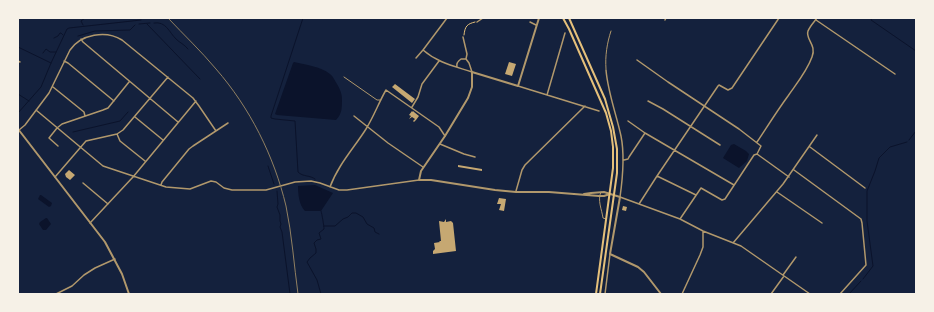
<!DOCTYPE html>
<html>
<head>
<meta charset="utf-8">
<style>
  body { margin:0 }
  #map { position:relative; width:934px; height:312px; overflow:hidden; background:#14213d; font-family:"PT Sans Narrow",sans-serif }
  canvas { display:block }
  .frame { position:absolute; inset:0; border:19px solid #f6f1e7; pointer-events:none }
</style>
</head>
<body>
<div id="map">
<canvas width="934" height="312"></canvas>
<div class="frame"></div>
</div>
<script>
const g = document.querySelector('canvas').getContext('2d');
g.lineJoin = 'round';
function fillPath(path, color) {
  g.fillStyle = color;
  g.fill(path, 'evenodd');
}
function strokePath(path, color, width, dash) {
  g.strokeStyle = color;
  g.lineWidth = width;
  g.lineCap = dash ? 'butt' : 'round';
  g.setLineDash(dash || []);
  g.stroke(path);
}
fillPath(new Path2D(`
  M 294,62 C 306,65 320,66 330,74 C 333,76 335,81 337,84 C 340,89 342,94 342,99 C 342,108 342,114 336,120 L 277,115 L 275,114 L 293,63 Z
  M 734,144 L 746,151 L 749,154 L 747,161 L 739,168 L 723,158 L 731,145 Z
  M 315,185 L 333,193 L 321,211 L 305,211 C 299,205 298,194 298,186 Z
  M 40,195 L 41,195 L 52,203 L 51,206 L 49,207 L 38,199 Z
  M 46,218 L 47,218 L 51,224 L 46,230 L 43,230 L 39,224 L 40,222 Z`), '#0b132b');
strokePath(new Path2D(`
  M 154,18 L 158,18
  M 303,18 L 271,116 L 271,118 L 275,119 L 295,121 L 298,172 C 303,177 310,175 315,179
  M 872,18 L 871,20 L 916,51
  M 154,23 C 166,21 169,32 176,39 C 180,43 184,44 188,49
  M 139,24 L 150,23
  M 147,24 L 200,79
  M 83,25 L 81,21 L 85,18
  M 78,36 L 95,31 L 130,30 L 135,25
  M 54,38 L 58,36 L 60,33 L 61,33 L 63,35
  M 18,47 L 51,63
  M 43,53 L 46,49 L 50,52 L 56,52
  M 18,94 L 29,101
  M 18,113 L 41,87 L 51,63 L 67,29 L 69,28 L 141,20
  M 73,132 L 120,121 L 128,112
  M 909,140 L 916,131
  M 268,166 L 274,184
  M 277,191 L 278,204 L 277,207 L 280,215 L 280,221 L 281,224 L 280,227 L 282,232 L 290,294
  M 321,211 C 322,214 324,226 324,229 L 319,233 L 321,239 L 317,240 L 314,243 L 316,249 L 316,253 L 310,258 L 307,262 L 317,280 L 321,294
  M 324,226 L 335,226 L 343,219 L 348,217 L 352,213 L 356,213 L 363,217 L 367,224 L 374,228 L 375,232 L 379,234
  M 863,279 L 873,266 L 867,221 L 867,191 L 875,171 L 879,158 L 890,147 L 907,142
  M 849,294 L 861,281`), '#0b132b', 1);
fillPath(new Path2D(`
  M 509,62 L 516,64 L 512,76 L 505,74 Z
  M 395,84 L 415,99 L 412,103 L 392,87 Z
  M 412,111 L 413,112 L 413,111 L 414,112 L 419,116 L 416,120 L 414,122 L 413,121 L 415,119 L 412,117 L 409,119 L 411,116 L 409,115 Z
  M 458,165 L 482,169 L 482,171 L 458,167 Z
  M 69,170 L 75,175 L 70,180 L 66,177 L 65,174 Z
  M 499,198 L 506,199 L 504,211 L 499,210 L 501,204 L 497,204 Z
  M 623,206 L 627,207 L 626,211 L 622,210 Z
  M 446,219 L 446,222 L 451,221 L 453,223 L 456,251 L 433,254 L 433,251 L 435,249 L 434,243 L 440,242 L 439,241 L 441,241 L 439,221 L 444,222 Z`), '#c6a872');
strokePath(new Path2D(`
  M 464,35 C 465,26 467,24 475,22`), '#e5c07b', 1);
strokePath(new Path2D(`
  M 606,69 C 605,56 607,43 611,31
  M 344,77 L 377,100 L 380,100
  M 601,192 C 597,200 602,210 603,218 L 606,219`), '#b1986c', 1);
strokePath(new Path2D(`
  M 447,18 L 423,50 C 438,63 454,66 472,72
  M 665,20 L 666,18
  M 816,20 L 895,74
  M 477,22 L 483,18
  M 530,22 L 536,25
  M 463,37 L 467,54 L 466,59
  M 81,39 L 83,42 L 178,122
  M 416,58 L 423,50
  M 637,60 L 668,82 L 739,129 L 761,146 L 757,154 L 754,155 L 725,199 L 722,200 L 701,188 L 680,219
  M 18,61 L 20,62
  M 64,61 L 68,63 L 114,101
  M 457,67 C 456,63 458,61 461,59 L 466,59 L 469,63 L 472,72
  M 606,70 C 608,93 616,113 621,136 C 625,156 623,176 620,197 L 680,219 L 703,231 L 741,246 L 810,294
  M 518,86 L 599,111
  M 53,87 L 84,112 L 85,116
  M 547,95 L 565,33
  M 648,101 L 663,109 L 720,145
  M 412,107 L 418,97 L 422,84 L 439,61
  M 36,110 L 103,166 L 166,187 L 190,189 L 211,181 L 216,182 L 224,188 L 232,190 L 266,190 L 295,182 L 311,181 L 320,183 L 339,190 L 347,190 L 419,180
  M 354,116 L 388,143 L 423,167
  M 135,117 L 163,140
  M 628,121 L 645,133 L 734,185
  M 19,130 L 25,125 L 49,93 L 70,50 C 81,34 106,30 122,40 L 193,98 L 199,106 L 216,131
  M 117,134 L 120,141 L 145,161
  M 757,142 C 767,127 777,111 788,96 C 797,83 807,71 812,57 C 817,45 805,39 808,31 C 810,26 814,22 817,18
  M 440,144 L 464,154 L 475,157
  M 58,146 L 49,138 L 57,128 L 62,124 L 103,110 L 108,108 L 129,82
  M 810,147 L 865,188
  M 757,154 L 789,177
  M 624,160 L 628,159 L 629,157 L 645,133
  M 794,170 L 861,219 L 862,223 L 866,265 L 840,294
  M 657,176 L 696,195
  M 55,177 L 86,141 L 117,134 L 123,130 L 168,77
  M 83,183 L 108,204
  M 161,185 L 162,182 L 189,149 L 193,146 L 228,123
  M 330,187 C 338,165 354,148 366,129 C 374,116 379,102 386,90 L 439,127 L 445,136
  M 516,191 L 522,170 L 525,165 L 585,106
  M 777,192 L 822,223
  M 639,204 L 657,176 L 718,86 L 719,85 L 728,90 L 732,88 L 779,18
  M 90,223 L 133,177 L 196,101
  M 733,243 L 783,184 L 817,135
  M 783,275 L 796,257
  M 56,294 L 72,286 L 84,275 L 95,268 L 115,259
  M 605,294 L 610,254
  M 682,294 L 700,255 L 703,247 L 703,231
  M 739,294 L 742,294
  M 771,294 L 784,276`), '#b1986c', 1.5);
strokePath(new Path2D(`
  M 539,18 L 518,86 L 472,72 L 472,87 L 468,98 L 445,136 L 421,171 L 419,180 L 431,180 L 495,190 L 516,192 L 549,192 L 599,196 L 604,196 L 610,194
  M 18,129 L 25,138 L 105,242 L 122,274 L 129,294
  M 584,194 L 591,193 L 604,192 L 620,197 L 610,254 L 638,267 L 644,272 L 661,294`), '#b1986c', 2);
strokePath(new Path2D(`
  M 563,18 L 569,29 L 606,113 L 611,131 L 613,147 L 613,168 L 596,294
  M 569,18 L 605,99 L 613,127 L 617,149 L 617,173 L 600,294`), '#e5c07b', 2);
strokePath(new Path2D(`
  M 168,18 C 184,35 201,51 216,69 C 250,108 274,156 286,206 C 292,235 294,265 298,294`), '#918062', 1);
</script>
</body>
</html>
